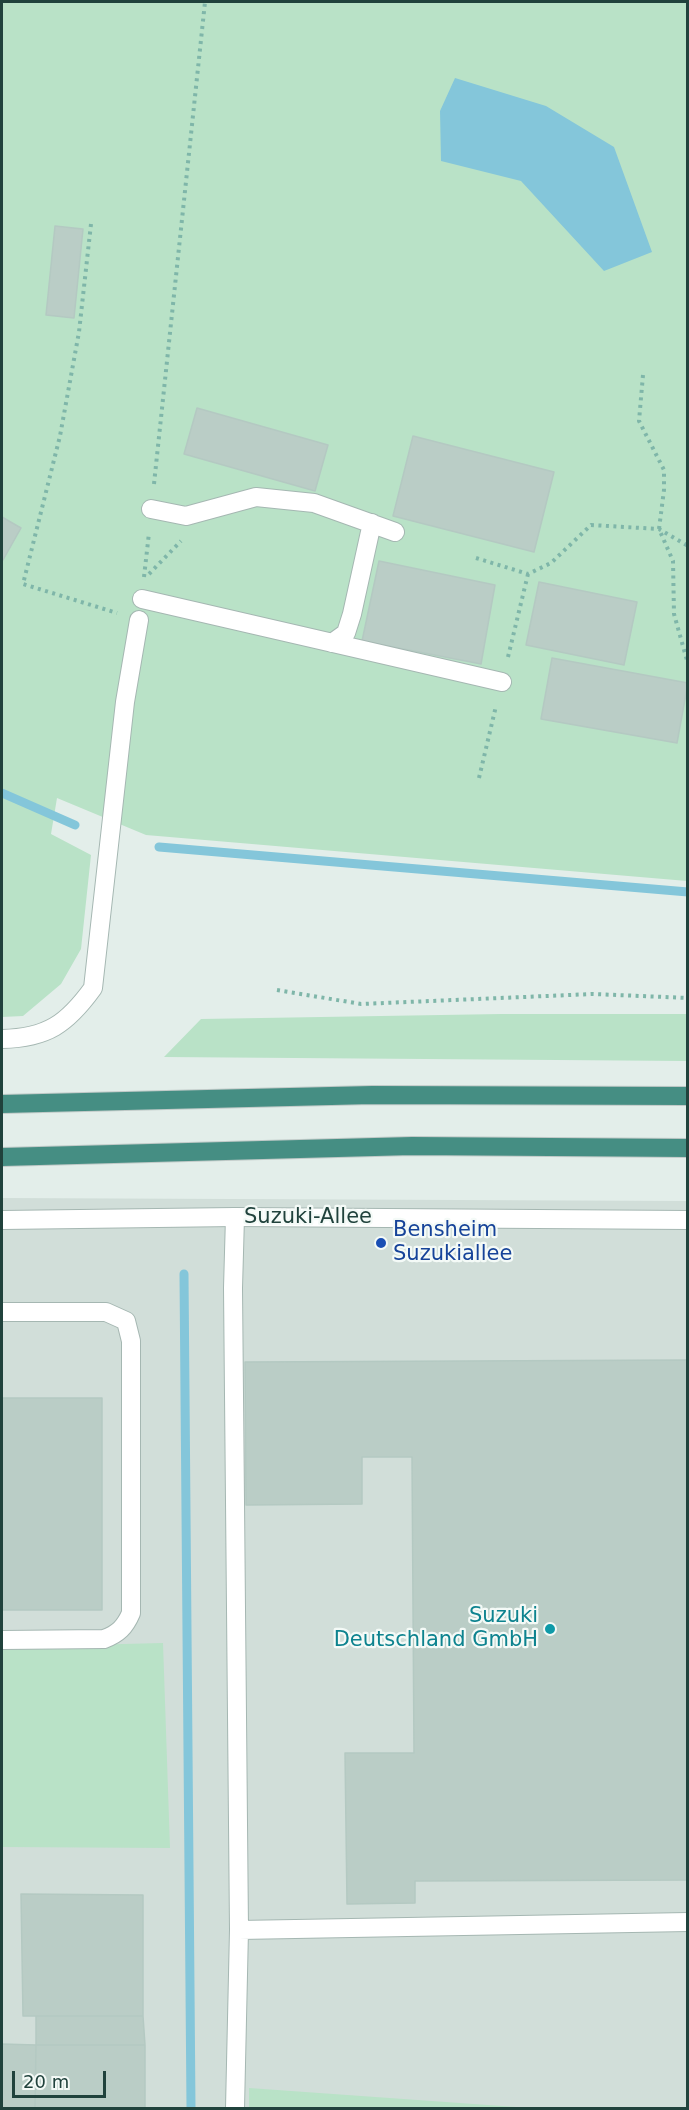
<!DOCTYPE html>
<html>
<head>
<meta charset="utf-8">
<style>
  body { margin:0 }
  #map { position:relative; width:689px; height:2110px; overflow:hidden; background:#e3eeea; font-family:"DejaVu Sans",sans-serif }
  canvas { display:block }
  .frame { position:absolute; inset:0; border:3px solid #20423c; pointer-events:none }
  .scale { position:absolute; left:12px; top:2071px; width:94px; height:27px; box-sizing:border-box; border:3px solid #20423c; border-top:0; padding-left:8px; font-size:18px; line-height:21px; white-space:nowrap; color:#20423c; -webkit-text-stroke:4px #f4faf7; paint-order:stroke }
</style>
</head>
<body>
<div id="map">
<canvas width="689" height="2110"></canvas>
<div class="frame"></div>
<div class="scale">20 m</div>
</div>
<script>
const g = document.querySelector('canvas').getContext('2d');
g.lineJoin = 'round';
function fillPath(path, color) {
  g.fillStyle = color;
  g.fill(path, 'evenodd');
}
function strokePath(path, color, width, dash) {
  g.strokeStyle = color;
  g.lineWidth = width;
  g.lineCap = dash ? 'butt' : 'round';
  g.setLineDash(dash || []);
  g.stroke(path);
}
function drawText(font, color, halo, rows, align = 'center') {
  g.font = font + ' "DejaVu Sans",sans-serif';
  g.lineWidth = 4.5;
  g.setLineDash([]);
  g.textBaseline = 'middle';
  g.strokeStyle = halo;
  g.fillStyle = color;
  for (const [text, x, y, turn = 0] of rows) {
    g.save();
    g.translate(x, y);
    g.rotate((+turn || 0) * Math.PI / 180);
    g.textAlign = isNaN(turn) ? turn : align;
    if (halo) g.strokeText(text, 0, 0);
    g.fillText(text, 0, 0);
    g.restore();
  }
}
fillPath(new Path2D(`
  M 2,1198 L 687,1201 L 687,2108 L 2,2108 Z`), '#d1ded9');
fillPath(new Path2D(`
  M 2,2 L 687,2 L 687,881 L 146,835 L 57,798 L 51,834 L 91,855 L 81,949 L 61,984 L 23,1016 L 2,1017 Z
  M 501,1014 L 687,1014 L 687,1061 L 164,1057 L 201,1019 Z
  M 163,1643 L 170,1848 L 2,1847 L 2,1647 Z
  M 249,2088 L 530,2108 L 249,2108 Z`), '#b9e2c7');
fillPath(new Path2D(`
  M 455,78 L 546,106 L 614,147 L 652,252 L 604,271 L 521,181 L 441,161 L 440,111 Z`), '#84c6da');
strokePath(new Path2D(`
  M 2,793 L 75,825
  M 159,847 L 688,892
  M 184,1274 L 191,2108`), '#84c6da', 9);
const building = new Path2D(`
  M 55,226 L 83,229 L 74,318 L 46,315 Z
  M 197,408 L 328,445 L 315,491 L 184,454 Z
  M 413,436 L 554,472 L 534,552 L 393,516 Z
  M 2,517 L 21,528 L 3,560 L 2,559 Z
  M 379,561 L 495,585 L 481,664 L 362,641 Z
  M 539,582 L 637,602 L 624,665 L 526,645 Z
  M 552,658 L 688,683 L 677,743 L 541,719 Z
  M 688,1360 L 688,1880 L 415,1881 L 415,1903 L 347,1904 L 345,1753 L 414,1753 L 412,1457 L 362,1457 L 362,1504 L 246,1505 L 245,1362 Z
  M 2,1398 L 102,1398 L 102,1610 L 2,1610 Z
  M 21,1894 L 143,1895 L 143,2016 L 23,2016 Z
  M 36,2016 L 143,2016 L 145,2045 L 36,2045 Z
  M 2,2044 L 36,2045 L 35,2108 L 2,2108 Z
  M 36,2045 L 145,2045 L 145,2108 L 35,2108 Z`);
fillPath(building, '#bacdc6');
strokePath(building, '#b4c9c2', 1.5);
const service = new Path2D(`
  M 151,509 L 186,516 L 256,497 L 314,503 L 395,532
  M 142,599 L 502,682
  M 332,643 L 346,633 L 352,614 L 372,523
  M 2,1039 C 47,1038 67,1024 93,988 L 125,702 L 139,620
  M 235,1217 L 233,1288 L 239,1930 L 688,1922
  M 2,1312 L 106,1312 L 126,1321 L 131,1341 L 131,1613 C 125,1627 118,1634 104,1639 L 2,1640
  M 235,2108 L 239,1930`);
const minor = new Path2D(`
  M 2,1220 L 235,1217 L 688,1220`);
const trunk = new Path2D(`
  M 2,1104 L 372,1095 L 688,1096
  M 2,1157 L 412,1146 L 688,1148`);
strokePath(service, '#a5b7b2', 20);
strokePath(minor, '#a5b7b2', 20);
strokePath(trunk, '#c1cac8', 20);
strokePath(new Path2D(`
  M 91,224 L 79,332 L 60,436 L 23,584 L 117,613
  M 643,375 L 639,421 L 664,470 L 664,490 L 659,529 L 673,561 L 674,614 L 688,664
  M 154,484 L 205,2
  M 476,558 L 528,574 L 551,563 L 591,525 L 659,529 L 688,546
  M 149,574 L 181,541
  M 144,577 L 149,533
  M 508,657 L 528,574
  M 479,778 L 496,706
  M 277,990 L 361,1004 L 593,994 L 688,998`), '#7fb6a9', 4, [3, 4.5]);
strokePath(service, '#fff', 18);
strokePath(minor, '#fff', 18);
strokePath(trunk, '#458e83', 18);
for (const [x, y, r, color] of [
  [381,1243,6,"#1a4fb4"],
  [550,1629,6,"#0f9aa8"]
]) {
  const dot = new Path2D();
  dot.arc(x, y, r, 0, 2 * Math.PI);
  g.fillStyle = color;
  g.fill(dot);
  strokePath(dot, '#f4faf7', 2);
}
drawText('21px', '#20423c', '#f4faf7', [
  ["Suzuki-Allee",308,1218]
]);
drawText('21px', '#164399', '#f4faf7', [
  ["Bensheim",393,1231],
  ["Suzukiallee",393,1255]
], 'left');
drawText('21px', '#0d838f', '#f4faf7', [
  ["Suzuki",538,1617],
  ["Deutschland GmbH",538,1641]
], 'right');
</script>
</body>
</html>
